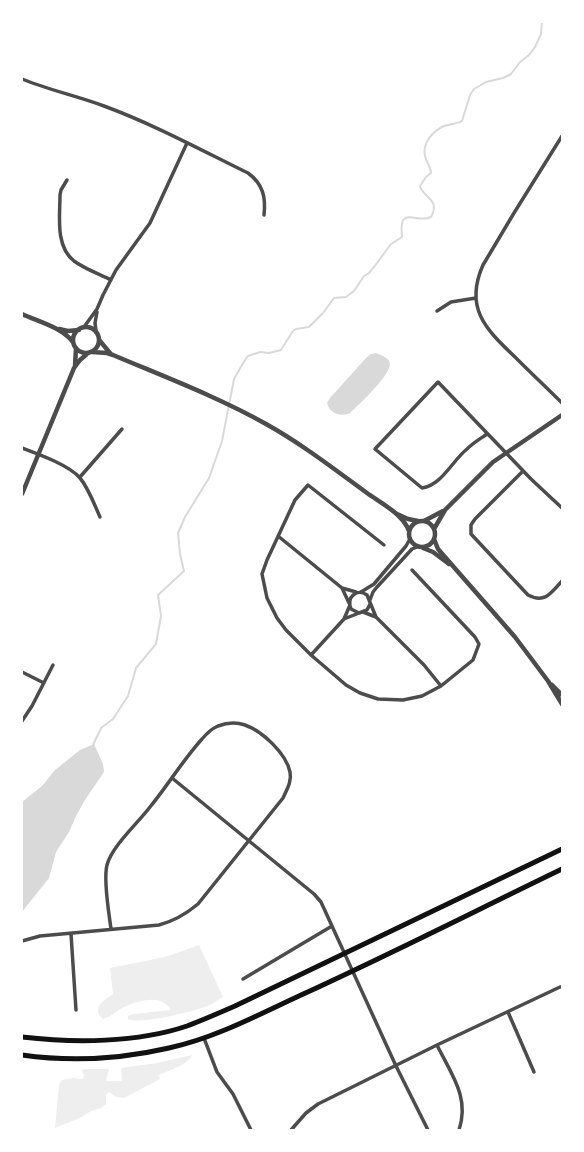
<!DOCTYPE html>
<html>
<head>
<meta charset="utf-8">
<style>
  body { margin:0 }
  #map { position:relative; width:584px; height:1152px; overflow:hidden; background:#fff; font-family:Raleway,sans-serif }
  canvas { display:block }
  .frame { position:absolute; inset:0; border:23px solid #fff; pointer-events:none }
</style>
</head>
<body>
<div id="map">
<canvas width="584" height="1152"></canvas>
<div class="frame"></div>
</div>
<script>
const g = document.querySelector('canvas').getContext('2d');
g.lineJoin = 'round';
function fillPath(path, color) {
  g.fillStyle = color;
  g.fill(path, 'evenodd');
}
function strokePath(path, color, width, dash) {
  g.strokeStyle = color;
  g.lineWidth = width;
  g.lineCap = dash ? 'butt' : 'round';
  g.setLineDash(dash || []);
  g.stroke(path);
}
fillPath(new Path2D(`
  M 199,945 L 223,997 C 218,999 214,1003 210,1005 C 197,1011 139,1025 128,1019 L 128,1016 L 134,1014 L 171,1010 C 161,993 137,1001 122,1008 C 115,1012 111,1017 103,1019 C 91,1008 103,1001 113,994 L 110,968 L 165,957 Z
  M 192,1055 C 187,1066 169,1070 159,1075 L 160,1079 L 124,1098 L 116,1097 L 109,1092 L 106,1095 L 106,1104 L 101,1108 L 91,1111 L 82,1117 L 55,1128 L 59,1085 L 62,1080 L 73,1078 L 83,1079 L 84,1076 L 82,1069 L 109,1069 L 106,1081 L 122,1081 L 121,1068 L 157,1063 Z`), '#eee');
fillPath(new Path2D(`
  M 376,353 C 380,355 387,357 389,361 C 396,371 358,405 350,413 C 341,417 330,414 327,403 L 330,398 L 366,358 L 371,354 Z
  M 94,744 L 103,764 L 104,772 L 85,800 L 76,816 L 69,832 L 56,852 L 49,878 L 22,912 L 22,802 L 42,786 L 55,770 L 80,750 Z`), '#d9d9d9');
strokePath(new Path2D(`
  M 93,745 L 101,728 L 113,719 L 128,696 L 136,668 L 156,644 L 161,616 L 158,595 L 184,571 L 180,554 L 178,533 L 185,517 L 209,478 L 222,441 L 234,379 L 245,360 L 248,356 L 260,352 L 269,353 L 281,350 L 293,331 L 296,329 L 309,327 L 323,313 L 334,298 L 346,297 L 354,291 L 364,276 L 369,273 L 374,267 L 391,244 L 402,237 C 402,233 401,228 402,224 C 404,210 420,223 431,217 C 441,199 423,198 420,186 L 426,177 L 431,173 C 431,167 426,162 425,156 C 422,143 433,131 444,126 C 450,124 457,124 462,121 L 470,95 L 474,89 L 486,82 L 503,78 L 511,74 L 520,62 L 529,55 L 535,47 L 541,34 L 542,22`), '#d9d9d9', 2);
strokePath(new Path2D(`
  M 22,79 C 49,90 77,96 104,106 C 153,124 201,150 248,173 C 263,184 266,197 264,215
  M 562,136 L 514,213 L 483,265 C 463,310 488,331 518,360 C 532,374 547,388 562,403
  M 67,180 L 61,190 L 60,195 C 60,216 55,246 74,261 C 85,269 99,274 111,280
  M 437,311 L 451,302 L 476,298
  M 84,327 L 97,309 L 103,295 L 116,270 L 150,223 L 187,143
  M 96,331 L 95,323 L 97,312
  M 487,434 C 480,439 473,443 467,449 C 452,461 442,485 422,488 L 375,449 L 438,382 L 531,479 L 562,508
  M 22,448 C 38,454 69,465 80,478 C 89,489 94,504 100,517
  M 523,471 L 475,519 L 471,525 L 471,534 L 528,595 C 545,604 551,593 562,581
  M 80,477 L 122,429
  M 278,536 L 342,588 L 356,592
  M 384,545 L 308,485 L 295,500 L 267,560 L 262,574 L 267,598 L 277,618 L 286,630 L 311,655 L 346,685 L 360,693 L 378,699 L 403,700 L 422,696 L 441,686 L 473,660 L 479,644 L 475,637 L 412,570
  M 342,588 L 349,603
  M 361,592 L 374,584 L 406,546 L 410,539
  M 370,600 L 373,592 L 377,587 L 412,549 L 417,547
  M 370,604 L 367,610 L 359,613 L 351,609 C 346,597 357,588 367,595 L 376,617 L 424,665 L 441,686
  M 363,612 L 376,617
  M 344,619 L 359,613
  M 311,655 L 344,619 L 350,605
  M 22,672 L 44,683
  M 22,721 L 32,706 L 53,665
  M 172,778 L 314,894 L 321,902 L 396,1066 L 428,1130
  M 71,934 L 76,1010
  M 22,941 L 40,936 L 159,925 C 174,921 186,914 198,904 L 283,798 C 287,789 292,781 290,772 C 286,753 262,731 245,725 C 236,722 226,723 218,726 C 211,729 207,733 202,739 C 183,760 168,785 150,807 C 138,823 112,846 107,865 C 103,880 109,913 111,929
  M 243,979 L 332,926
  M 508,1012 L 534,1072
  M 204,1038 L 217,1072 L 233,1094 L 251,1130
  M 437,1045 C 451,1074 470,1097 459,1130
  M 291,1130 L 306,1113 L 318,1104 L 437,1045 L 560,987 L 562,987`), '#4c4c4c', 3.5);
strokePath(new Path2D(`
  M 22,314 C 39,322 61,327 73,342
  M73 340a13 13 0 1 1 26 0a13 13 0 1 1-26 0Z
  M 59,329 L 68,331 L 79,330
  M 100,341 L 110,353
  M 92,352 L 107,353 L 113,355 C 165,377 218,397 266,424 C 302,444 334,469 367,493 C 381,503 403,514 409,531
  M 75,366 L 76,348
  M 22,494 L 74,368 L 80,360 L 87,354
  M 397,514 L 408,519 L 418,521
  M409 534a13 13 0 1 1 26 0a13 13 0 1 1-26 0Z
  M 424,521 L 443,511
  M 434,529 L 445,510 L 493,462 L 562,415
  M 434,539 L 438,549 L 515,637 L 548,681 L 562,704
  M 423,548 L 433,552 L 449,564
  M 552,685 L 562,695`), '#4c4c4c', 4.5);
strokePath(new Path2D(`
  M 22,1037 C 74,1043 137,1043 187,1026 C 203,1020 219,1013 235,1006 L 562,849
  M 22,1055 C 71,1062 121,1059 169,1048 C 215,1038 258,1015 301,995 C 389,955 475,911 562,869`), '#111', 5);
</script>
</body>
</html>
